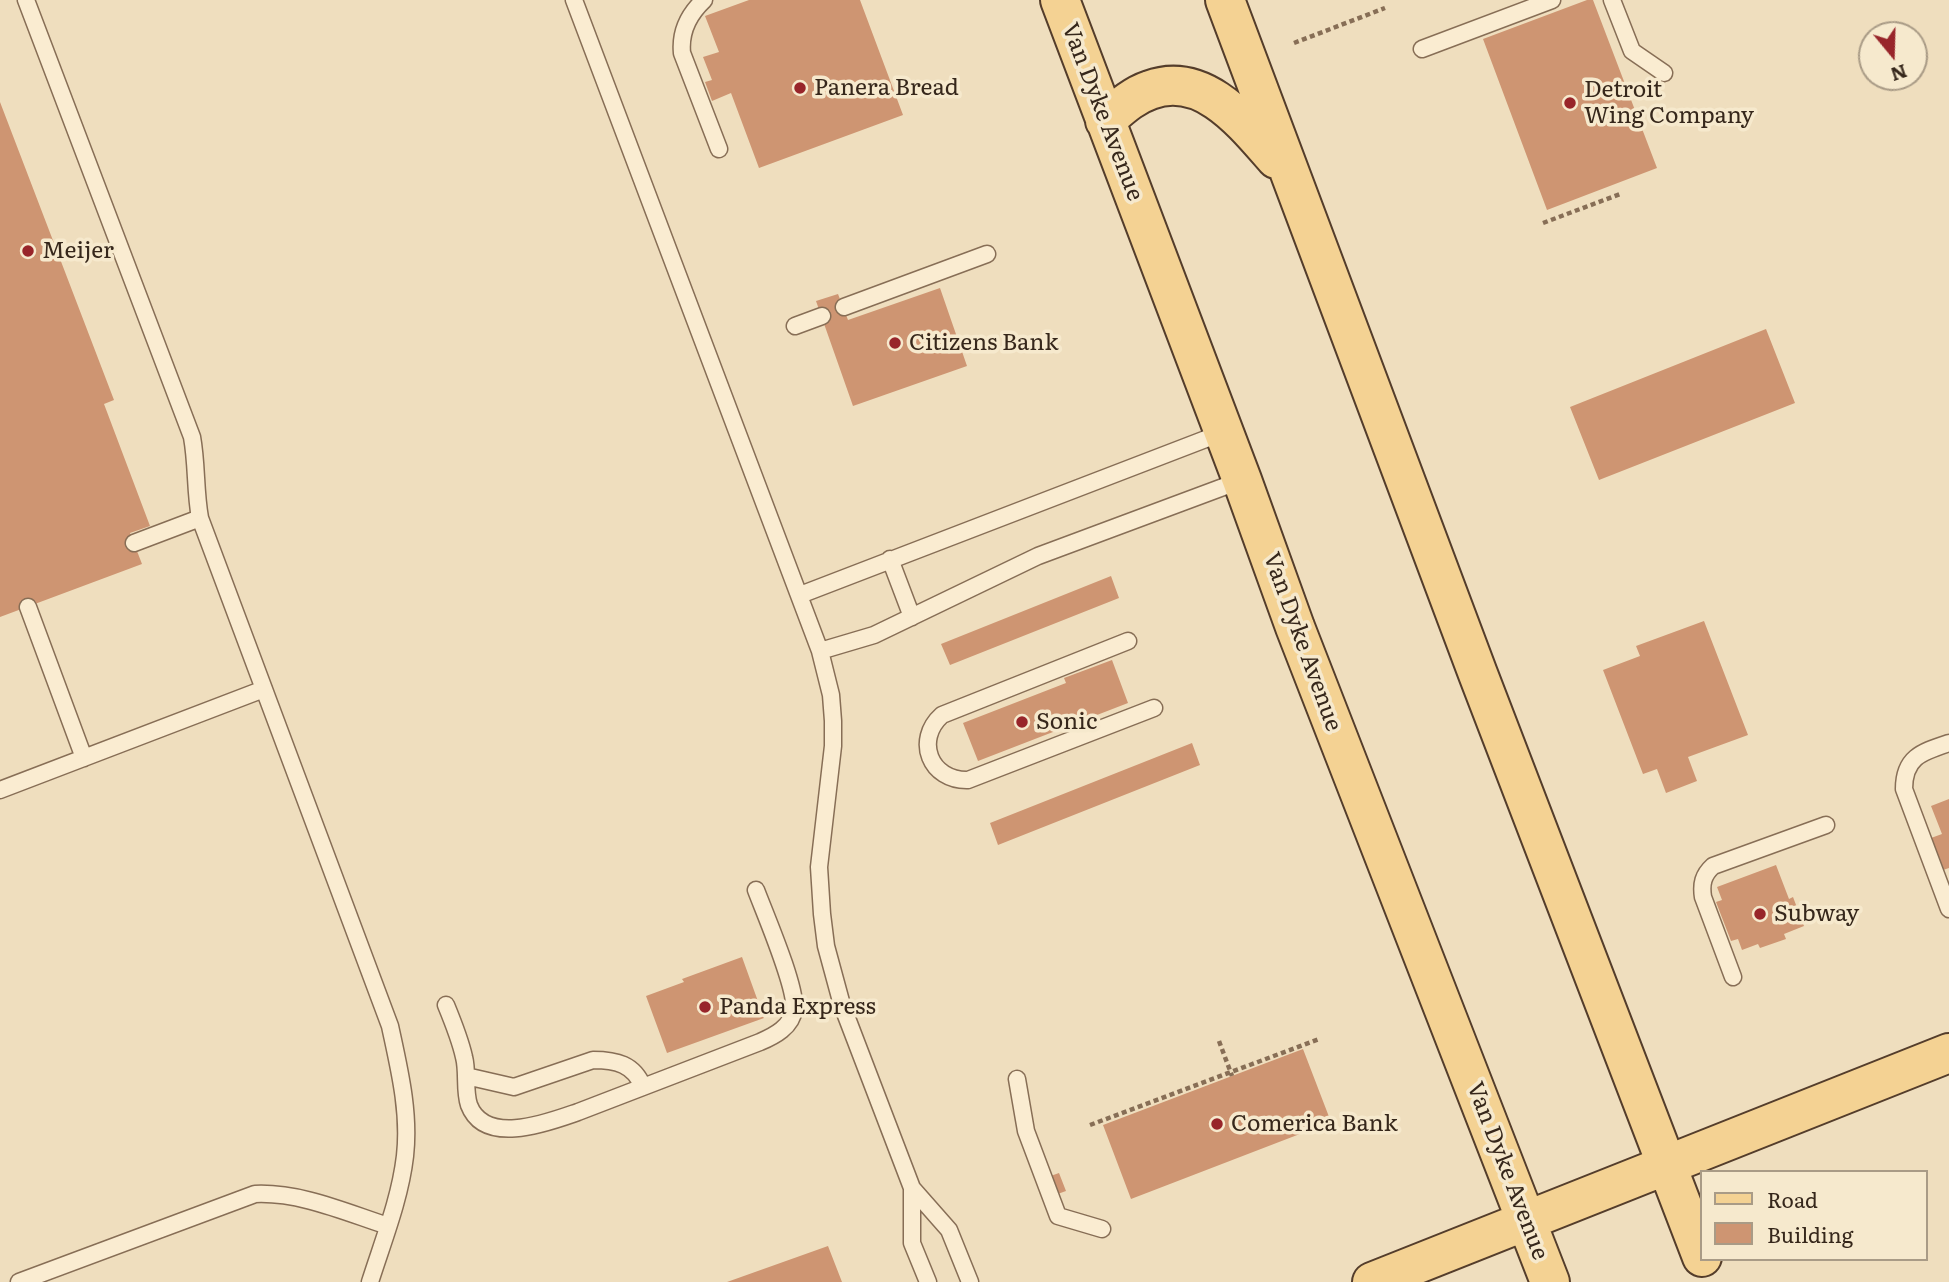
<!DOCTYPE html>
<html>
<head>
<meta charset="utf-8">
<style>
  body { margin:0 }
  #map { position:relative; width:1949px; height:1282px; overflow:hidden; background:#efdebe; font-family:Literata,serif }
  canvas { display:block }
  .legend { position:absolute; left:1700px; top:1170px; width:228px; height:91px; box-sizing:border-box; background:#f6e9cd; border:2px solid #a99b86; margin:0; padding:9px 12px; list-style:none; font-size:21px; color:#36271b }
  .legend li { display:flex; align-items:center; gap:14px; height:35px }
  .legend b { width:35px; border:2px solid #a99b86 }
  .north { position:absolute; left:1858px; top:21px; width:70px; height:70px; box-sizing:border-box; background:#f6e9cd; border:2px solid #a99b86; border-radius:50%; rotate:161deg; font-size:19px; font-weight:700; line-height:28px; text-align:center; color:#36271b }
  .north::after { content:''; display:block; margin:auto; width:24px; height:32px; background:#98252a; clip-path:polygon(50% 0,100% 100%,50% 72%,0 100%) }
</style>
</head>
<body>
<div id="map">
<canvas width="1949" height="1282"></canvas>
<ul class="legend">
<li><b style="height:9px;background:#f4d293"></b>Road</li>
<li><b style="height:19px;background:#ce9572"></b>Building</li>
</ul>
<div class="north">N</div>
</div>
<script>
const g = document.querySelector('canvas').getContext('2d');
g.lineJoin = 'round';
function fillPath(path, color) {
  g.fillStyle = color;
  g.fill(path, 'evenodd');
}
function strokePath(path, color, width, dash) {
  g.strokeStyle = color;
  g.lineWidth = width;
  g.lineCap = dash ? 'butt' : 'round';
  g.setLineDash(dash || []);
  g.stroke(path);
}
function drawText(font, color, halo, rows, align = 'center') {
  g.font = font + ' Literata,serif';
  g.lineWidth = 7;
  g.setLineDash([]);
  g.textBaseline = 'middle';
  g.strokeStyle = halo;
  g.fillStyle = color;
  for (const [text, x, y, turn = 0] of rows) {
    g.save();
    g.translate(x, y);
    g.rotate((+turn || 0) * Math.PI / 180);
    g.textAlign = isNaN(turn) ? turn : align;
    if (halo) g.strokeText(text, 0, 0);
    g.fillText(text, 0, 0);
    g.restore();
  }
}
fillPath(new Path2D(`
  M 749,0 L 860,0 L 903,115 L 759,168 L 731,93 L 712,101 L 705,82 L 712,80 L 703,57 L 719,52 L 705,16 Z
  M 1587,0 L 1593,0 L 1657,168 L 1547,210 L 1483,39 Z
  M 0,102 L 114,400 L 104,404 L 150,526 L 130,533 L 142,564 L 0,617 Z
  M 940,288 L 967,366 L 853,406 L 816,301 L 838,294 L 848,320 Z
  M 1766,329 L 1795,403 L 1599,480 L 1570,407 Z
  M 1111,576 L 1119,598 L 950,665 L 941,644 Z
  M 1704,621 L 1748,735 L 1688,757 L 1697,781 L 1666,793 L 1657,769 L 1643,774 L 1603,670 L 1640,656 L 1636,646 Z
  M 1112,660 L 1128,703 L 978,761 L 963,723 L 1066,683 L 1064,678 Z
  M 1192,743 L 1200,765 L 998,845 L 990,823 Z
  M 1949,799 L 1949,868 L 1943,870 L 1931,838 L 1942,834 L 1931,806 Z
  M 1776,865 L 1789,899 L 1793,897 L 1804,926 L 1784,934 L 1786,939 L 1760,948 L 1758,944 L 1742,950 L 1738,939 L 1731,941 L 1716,902 L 1722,900 L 1717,887 Z
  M 742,957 L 764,1018 L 667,1053 L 646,996 L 684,982 L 682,979 Z
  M 1303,1049 L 1331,1122 L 1131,1199 L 1103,1125 Z
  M 1059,1173 L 1066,1191 L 1052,1196 L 1045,1178 Z
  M 828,1246 L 842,1282 L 727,1282 Z`), '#ce9572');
const service = new Path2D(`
  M 26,0 L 192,437 C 197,464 195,491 200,518 L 390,1026 C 399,1068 410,1112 405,1156 C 400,1199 383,1241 370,1282
  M 574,0 L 820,651 L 831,695 L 833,721 L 833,746 L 819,867 L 822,914 L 826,946 L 842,1005 L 912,1188 L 949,1230 L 970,1282
  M 704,0 C 688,15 680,32 682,53 L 719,149
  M 1612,0 L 1632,51 L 1664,73
  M 1422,49 L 1552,0
  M 844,307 L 987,254
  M 795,326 L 822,316
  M 134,543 L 200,518
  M 890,559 L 912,617
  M 800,595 L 1224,432
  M 28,607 L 84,758
  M 1128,641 L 942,715 C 914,740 930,781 968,780 L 1154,708
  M 820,651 L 874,635 L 1038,556 L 1242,480
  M 1949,743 C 1922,752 1904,757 1904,789 L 1949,909
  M 0,790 L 264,689
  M 1733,977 L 1703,897 C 1701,884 1703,875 1713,866 L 1826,825
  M 446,1005 C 453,1022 460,1039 464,1057 C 468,1072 464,1090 469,1105 C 485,1147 549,1122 578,1112 L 760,1042 C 774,1036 792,1027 794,1009 C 797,988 765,914 756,890
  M 466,1076 L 514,1087 L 593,1060 C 616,1060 634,1064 643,1087
  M 1017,1079 L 1026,1131 L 1058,1216 L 1102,1229
  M 912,1188 L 912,1243 L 928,1282
  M 19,1282 L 255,1194 C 300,1192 345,1212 388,1226`);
const primary = new Path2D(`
  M 1060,0 L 1242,480 L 1295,627 L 1550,1282
  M 1225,0 L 1478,674 L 1702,1257
  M 1105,121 C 1119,109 1132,96 1150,90 C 1204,70 1245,124 1276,159
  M 1372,1282 L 1949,1053`);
strokePath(service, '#876e56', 19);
strokePath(primary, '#543d2b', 42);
strokePath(new Path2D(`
  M 1294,43 L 1385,8
  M 1543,223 L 1620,194
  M 1219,1041 L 1232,1076
  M 1090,1125 L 1319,1039`), '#876e56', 4.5, [5, 3.5]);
strokePath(service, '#faecd1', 16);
strokePath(primary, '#f4d293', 38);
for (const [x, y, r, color] of [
  [800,88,7,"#98252a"],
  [1570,103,7,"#98252a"],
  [28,251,7,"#98252a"],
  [895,343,7,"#98252a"],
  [1022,722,7,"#98252a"],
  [1760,914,7,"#98252a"],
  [705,1007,7,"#98252a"],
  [1217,1124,7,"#98252a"]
]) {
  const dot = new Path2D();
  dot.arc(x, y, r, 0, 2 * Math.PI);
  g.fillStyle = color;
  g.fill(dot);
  strokePath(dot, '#f6e9cd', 2.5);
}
drawText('23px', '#36271b', '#f6e9cd', [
  ["Panera Bread",814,88],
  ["Detroit",1584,90],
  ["Wing Company",1584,116],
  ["Meijer",42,251],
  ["Citizens Bank",909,343],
  ["Sonic",1036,722],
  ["Subway",1774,914],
  ["Panda Express",719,1007],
  ["Comerica Bank",1231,1124]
], 'left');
drawText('23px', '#36271b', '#f6e9cd', [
  ["Van Dyke Avenue",1102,112,69],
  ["Van Dyke Avenue",1302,642,70],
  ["Van Dyke Avenue",1507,1171,69]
]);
</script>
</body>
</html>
